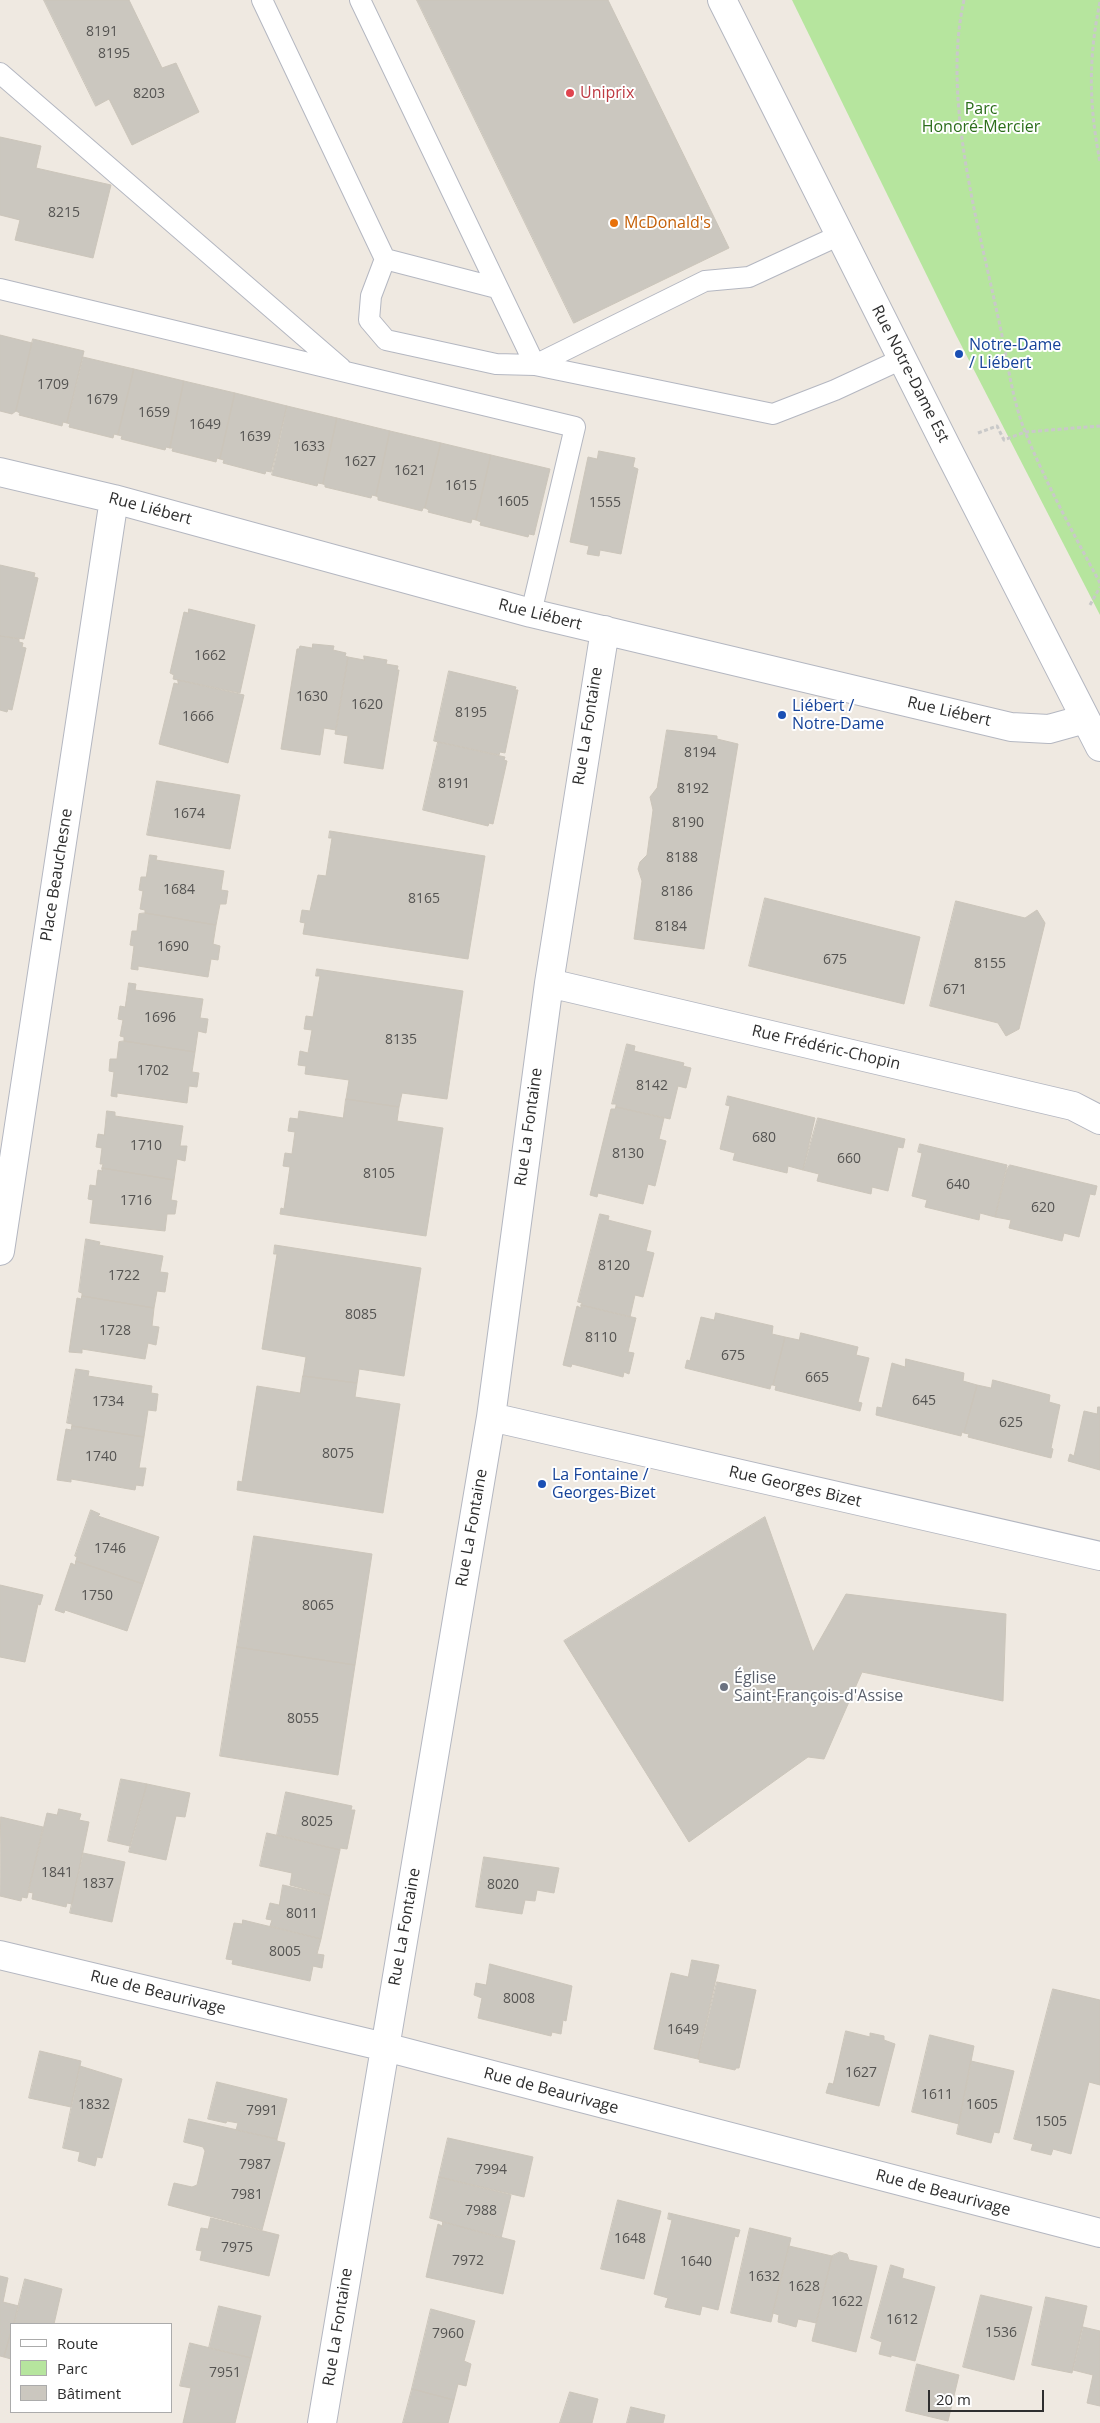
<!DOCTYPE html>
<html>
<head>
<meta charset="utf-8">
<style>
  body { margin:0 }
  #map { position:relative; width:1100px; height:2423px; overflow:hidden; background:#efe9e1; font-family:"Open Sans",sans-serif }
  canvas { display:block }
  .legend { position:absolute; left:10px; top:2323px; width:162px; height:90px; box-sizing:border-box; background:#fff; border:1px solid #ababab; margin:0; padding:6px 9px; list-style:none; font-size:15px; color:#2e2e2e }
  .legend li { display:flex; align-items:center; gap:10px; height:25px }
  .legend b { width:25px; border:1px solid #ababab }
  .scale { position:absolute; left:928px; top:2390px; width:116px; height:22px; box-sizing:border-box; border:2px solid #2e2e2e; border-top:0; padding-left:6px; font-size:15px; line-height:18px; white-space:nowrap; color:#2e2e2e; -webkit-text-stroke:4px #fff; paint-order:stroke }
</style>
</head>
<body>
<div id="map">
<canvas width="1100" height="2423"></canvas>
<ul class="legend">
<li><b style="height:6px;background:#fff"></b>Route</li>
<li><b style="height:14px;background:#b6e59e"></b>Parc</li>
<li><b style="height:14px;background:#cbc7bf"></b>Bâtiment</li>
</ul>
<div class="scale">20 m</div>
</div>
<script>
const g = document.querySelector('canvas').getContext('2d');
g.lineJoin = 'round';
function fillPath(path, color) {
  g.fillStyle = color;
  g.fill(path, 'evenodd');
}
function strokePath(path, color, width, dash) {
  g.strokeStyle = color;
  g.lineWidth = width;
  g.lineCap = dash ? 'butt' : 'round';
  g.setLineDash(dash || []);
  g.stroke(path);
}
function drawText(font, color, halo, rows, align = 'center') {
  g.font = font + ' "Open Sans",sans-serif';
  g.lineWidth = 4;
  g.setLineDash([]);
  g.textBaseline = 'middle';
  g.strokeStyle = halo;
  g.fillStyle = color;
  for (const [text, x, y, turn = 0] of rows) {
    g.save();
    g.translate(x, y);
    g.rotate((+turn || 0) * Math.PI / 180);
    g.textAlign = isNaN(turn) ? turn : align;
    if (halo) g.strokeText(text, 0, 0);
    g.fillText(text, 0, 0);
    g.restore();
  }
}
fillPath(new Path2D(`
  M 792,0 L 1100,0 L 1100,615 L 956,335 Z`), '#b6e59e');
const building = new Path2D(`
  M 44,0 L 129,0 L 162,68 L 176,63 L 199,112 L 132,145 L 109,99 L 96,106 Z
  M 417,0 L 608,0 L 729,248 L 574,323 Z
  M 0,137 L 41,146 L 36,168 L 111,185 L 93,258 L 15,240 L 20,220 L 0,215 Z
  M 0,335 L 32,343 L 16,411 L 12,414 L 0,411 Z
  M 33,339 L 84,351 L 67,423 L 63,422 L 62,426 L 19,415 L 20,413 L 16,411 Z
  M 83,357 L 134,369 L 118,435 L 114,434 L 113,438 L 69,427 L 70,424 L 67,423 Z
  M 134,369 L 184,381 L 170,448 L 166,447 L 165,450 L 121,439 L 122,436 L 118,435 Z
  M 184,381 L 235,393 L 220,459 L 217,458 L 216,462 L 172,451 L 173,448 L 170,448 Z
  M 235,393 L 287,406 L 271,472 L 266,471 L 265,474 L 223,463 L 224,460 L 220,459 Z
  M 287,406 L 337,418 L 323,484 L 318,483 L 317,486 L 272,475 Z
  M 337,418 L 390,431 L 376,496 L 372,495 L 371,498 L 325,487 L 325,485 L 323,484 Z
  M 390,431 L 441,443 L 425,508 L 423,508 L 422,511 L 378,500 L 378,497 L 376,496 Z
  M 441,443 L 491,455 L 476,520 L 472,519 L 471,523 L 428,512 L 429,510 L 425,508 Z
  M 599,451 L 635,458 L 633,467 L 638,469 L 621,554 L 600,550 L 599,556 L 587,554 L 589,546 L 570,542 L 588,457 L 597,459 Z
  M 491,455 L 550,469 L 534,535 L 529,534 L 528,537 L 480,525 L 481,522 L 476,520 Z
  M 0,565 L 35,573 L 34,577 L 38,578 L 24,639 L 0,636 Z
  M 189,609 L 255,625 L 240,693 L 178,680 L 173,679 L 174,675 L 170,673 L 184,612 L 188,613 Z
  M 0,636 L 19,639 L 19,642 L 23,643 L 22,647 L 26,648 L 12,710 L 8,709 L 7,712 L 0,710 Z
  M 313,644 L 334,646 L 333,650 L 346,653 L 345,656 L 348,657 L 336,730 L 324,728 L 320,755 L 281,749 L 297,649 L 299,649 L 300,646 L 312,648 Z
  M 364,656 L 387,660 L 386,664 L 398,666 L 397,670 L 399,670 L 383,769 L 344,763 L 348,736 L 335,734 L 348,657 L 364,660 Z
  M 449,671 L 516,687 L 515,690 L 518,690 L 505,753 L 500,752 L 499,755 L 434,741 Z
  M 178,680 L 244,695 L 228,763 L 159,744 L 174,683 L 178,684 Z
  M 667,730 L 717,736 L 717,739 L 738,744 L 704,949 L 634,939 L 642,881 L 638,869 L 640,862 L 647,855 L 653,810 L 650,797 L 657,788 Z
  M 438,742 L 505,757 L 504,760 L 507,761 L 493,824 L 489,823 L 488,826 L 423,810 Z
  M 157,781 L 240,795 L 230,849 L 147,835 Z
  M 330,831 L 485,856 L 468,959 L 303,934 L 305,923 L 300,922 L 302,910 L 310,911 L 318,875 L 326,876 L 332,838 L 329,838 Z
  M 150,855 L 157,856 L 156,860 L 224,871 L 221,890 L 228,891 L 226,904 L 220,904 L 216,925 L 145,913 L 145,910 L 140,909 L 143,891 L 139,890 L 141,877 L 146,877 Z
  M 765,898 L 920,937 L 904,1004 L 749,966 Z
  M 956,901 L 1025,918 L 1037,910 L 1045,923 L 1019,1029 L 1006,1036 L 998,1023 L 930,1006 Z
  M 145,913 L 216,925 L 213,944 L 220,946 L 218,960 L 211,959 L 208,977 L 138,966 L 138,970 L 131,969 L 134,946 L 130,945 L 132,931 L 137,931 L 139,914 Z
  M 317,969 L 463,991 L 447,1099 L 402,1093 L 399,1107 L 346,1099 L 349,1080 L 305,1074 L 306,1066 L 298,1065 L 300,1051 L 308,1053 L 312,1030 L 304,1029 L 306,1016 L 313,1017 L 320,976 L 316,976 Z
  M 129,983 L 136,984 L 135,990 L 203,999 L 200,1018 L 208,1019 L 206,1033 L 198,1031 L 195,1052 L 124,1041 L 124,1037 L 120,1036 L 123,1020 L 118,1019 L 120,1006 L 125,1007 Z
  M 124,1041 L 195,1052 L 192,1072 L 199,1073 L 197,1087 L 189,1086 L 187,1103 L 117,1093 L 117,1097 L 111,1096 L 114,1072 L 109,1071 L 110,1059 L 117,1059 L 119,1042 Z
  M 627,1044 L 635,1046 L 634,1051 L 684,1063 L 683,1066 L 691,1068 L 686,1088 L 678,1086 L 670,1119 L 616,1107 L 616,1104 L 612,1104 Z
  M 728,1096 L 815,1118 L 803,1170 L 788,1166 L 787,1173 L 733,1160 L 735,1153 L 720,1149 L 730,1106 L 726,1105 Z
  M 346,1099 L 399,1107 L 397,1121 L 443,1128 L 426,1236 L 280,1214 L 281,1208 L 284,1209 L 290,1167 L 283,1166 L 285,1153 L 292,1154 L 295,1132 L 288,1131 L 290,1118 L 298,1119 L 299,1111 L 343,1118 Z
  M 616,1107 L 664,1118 L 659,1139 L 666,1141 L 655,1186 L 648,1184 L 643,1204 L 598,1193 L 597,1197 L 590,1195 L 611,1109 L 615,1109 Z
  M 107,1111 L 115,1112 L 115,1116 L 183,1126 L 180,1146 L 187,1146 L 185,1161 L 177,1159 L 174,1180 L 102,1168 L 103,1164 L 100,1164 L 102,1148 L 96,1147 L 98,1134 L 104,1135 Z
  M 818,1118 L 905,1139 L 903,1148 L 898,1147 L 888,1191 L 872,1187 L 871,1194 L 817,1181 L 819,1174 L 803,1170 Z
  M 920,1144 L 1007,1165 L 995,1217 L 980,1213 L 979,1220 L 925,1207 L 927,1200 L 912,1196 L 922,1153 L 918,1152 Z
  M 1010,1165 L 1097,1186 L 1095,1195 L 1090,1194 L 1079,1237 L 1064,1233 L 1062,1241 L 1009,1228 L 1011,1220 L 995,1217 L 1007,1169 Z
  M 102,1168 L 174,1180 L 171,1200 L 177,1201 L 175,1214 L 167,1214 L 165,1231 L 90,1223 L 93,1200 L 88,1199 L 90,1185 L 96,1186 L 98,1170 L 102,1171 Z
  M 600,1214 L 609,1216 L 608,1220 L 651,1231 L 646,1251 L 654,1253 L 643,1297 L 635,1295 L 630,1317 L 581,1305 L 582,1303 L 578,1302 Z
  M 86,1239 L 100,1242 L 99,1245 L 163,1256 L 160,1272 L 168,1273 L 165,1292 L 157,1291 L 154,1308 L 82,1296 L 82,1293 L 79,1292 Z
  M 275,1245 L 421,1268 L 404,1376 L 359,1369 L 357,1383 L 303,1376 L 306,1357 L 262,1349 L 277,1254 L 274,1254 Z
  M 82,1296 L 154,1308 L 152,1326 L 159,1327 L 156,1345 L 148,1343 L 145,1359 L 82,1349 L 82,1353 L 69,1352 L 77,1298 L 81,1299 Z
  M 581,1305 L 636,1318 L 628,1352 L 634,1353 L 629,1374 L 624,1372 L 623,1377 L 572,1364 L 571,1367 L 563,1365 L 577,1306 L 581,1308 Z
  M 716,1313 L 773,1326 L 772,1334 L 785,1337 L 773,1385 L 771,1385 L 770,1389 L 685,1368 L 687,1360 L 690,1361 L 701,1317 L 714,1320 Z
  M 801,1333 L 858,1347 L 856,1355 L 869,1358 L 858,1402 L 862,1403 L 860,1411 L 775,1390 L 776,1386 L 773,1385 L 785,1337 L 799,1340 Z
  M 906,1359 L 964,1373 L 963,1381 L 977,1385 L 964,1433 L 962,1432 L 961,1436 L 876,1415 L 877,1407 L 882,1408 L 892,1363 L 905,1367 Z
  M 76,1369 L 89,1371 L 88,1376 L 152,1386 L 151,1393 L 158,1394 L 156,1411 L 148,1410 L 144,1437 L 72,1426 L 72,1424 L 67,1423 Z
  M 303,1376 L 357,1383 L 355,1397 L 400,1404 L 383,1513 L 237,1490 L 238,1481 L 242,1482 L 257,1386 L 300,1393 Z
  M 993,1380 L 1050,1395 L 1049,1402 L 1060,1405 L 1051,1448 L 1053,1449 L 1051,1458 L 968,1437 L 969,1434 L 964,1433 L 977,1385 L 991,1388 Z
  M 1098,1407 L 1100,1407 L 1100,1470 L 1068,1461 L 1070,1454 L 1074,1456 L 1084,1411 L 1097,1414 Z
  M 72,1426 L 144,1437 L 139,1468 L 146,1468 L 143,1486 L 136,1485 L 135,1490 L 71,1479 L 71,1482 L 57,1480 L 66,1429 L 71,1430 Z
  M 91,1510 L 100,1514 L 98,1516 L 159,1537 L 143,1584 L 76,1561 L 77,1557 L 75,1556 Z
  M 765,1517 L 813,1652 L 846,1594 L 1006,1614 L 1003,1701 L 862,1672 L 824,1759 L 808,1757 L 689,1842 L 564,1641 Z
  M 254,1536 L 372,1554 L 355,1665 L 237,1647 Z
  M 76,1561 L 143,1584 L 127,1631 L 65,1610 L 64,1613 L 55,1610 L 71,1563 L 75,1565 Z
  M 0,1585 L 43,1595 L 40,1605 L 38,1604 L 25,1662 L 0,1657 Z
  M 237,1647 L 355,1665 L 338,1775 L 220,1756 Z
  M 121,1779 L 147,1784 L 130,1846 L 108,1841 Z
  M 147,1784 L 190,1793 L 185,1817 L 176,1816 L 166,1860 L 129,1852 Z
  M 286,1792 L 352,1806 L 351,1810 L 355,1810 L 347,1849 L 340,1848 L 340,1850 L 277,1835 Z
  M 59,1809 L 81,1814 L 79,1820 L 89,1822 L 72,1904 L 67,1903 L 66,1907 L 32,1899 L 33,1893 L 28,1892 L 47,1813 L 57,1815 Z
  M 1,1817 L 43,1827 L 27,1898 L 22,1897 L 21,1901 L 0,1896 Z
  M 267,1833 L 340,1850 L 330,1896 L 290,1885 L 292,1873 L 260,1866 Z
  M 83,1853 L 125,1862 L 112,1922 L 70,1913 Z
  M 484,1857 L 559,1868 L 554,1893 L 537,1890 L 535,1901 L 525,1900 L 522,1914 L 476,1907 Z
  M 283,1885 L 330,1896 L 321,1939 L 270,1926 L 272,1920 L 266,1919 L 270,1903 L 279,1905 Z
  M 243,1920 L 321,1939 L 317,1954 L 324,1955 L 322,1968 L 313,1966 L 310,1981 L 232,1964 L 233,1960 L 226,1959 L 234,1923 L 242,1924 Z
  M 692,1960 L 719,1965 L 698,2059 L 654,2049 L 671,1973 L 688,1977 Z
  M 490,1964 L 572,1986 L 566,2021 L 563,2020 L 561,2034 L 552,2032 L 551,2036 L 478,2018 L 482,1998 L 474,1995 L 476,1983 L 486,1985 Z
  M 717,1982 L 756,1990 L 739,2068 L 736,2068 L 735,2070 L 699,2062 L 700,2060 L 698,2059 Z
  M 1053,1989 L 1100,2000 L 1100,2085 L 1089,2082 L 1071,2154 L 1053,2149 L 1051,2155 L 1031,2150 L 1033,2144 L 1014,2139 Z
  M 846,2031 L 870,2037 L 870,2033 L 884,2036 L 884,2040 L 895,2044 L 879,2106 L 826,2093 L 829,2083 L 833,2084 Z
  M 930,2035 L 974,2046 L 959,2124 L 912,2112 Z
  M 40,2051 L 81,2061 L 71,2107 L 29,2098 Z
  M 971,2061 L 1014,2071 L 999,2133 L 994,2132 L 991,2143 L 957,2134 Z
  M 80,2066 L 122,2079 L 102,2158 L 97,2157 L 95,2166 L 78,2161 L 80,2152 L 63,2148 Z
  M 217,2082 L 287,2099 L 277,2139 L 236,2130 L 238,2123 L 227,2121 L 226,2123 L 208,2119 Z
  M 189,2119 L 277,2139 L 277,2141 L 285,2143 L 262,2230 L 168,2205 L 174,2183 L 192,2187 L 197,2185 L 205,2151 L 203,2147 L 184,2142 Z
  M 448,2138 L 533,2157 L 524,2197 L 439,2177 Z
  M 439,2177 L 511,2195 L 501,2238 L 430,2218 Z
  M 618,2200 L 661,2211 L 644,2279 L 601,2269 Z
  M 669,2213 L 740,2230 L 738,2237 L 735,2236 L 718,2310 L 702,2306 L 700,2315 L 665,2307 L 668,2298 L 654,2294 L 672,2220 L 668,2219 Z
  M 211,2218 L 279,2235 L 269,2276 L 200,2260 L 202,2251 L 196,2250 L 201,2228 L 208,2229 Z
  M 443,2222 L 515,2241 L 503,2294 L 426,2277 L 438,2224 L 442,2226 Z
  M 750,2228 L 791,2238 L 771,2322 L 731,2313 Z
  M 789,2246 L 832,2256 L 816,2323 L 798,2319 L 796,2327 L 778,2322 L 779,2315 L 773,2313 Z
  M 840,2252 L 847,2254 L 849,2260 L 877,2266 L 856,2352 L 812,2341 L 832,2256 Z
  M 891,2265 L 904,2269 L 902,2278 L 935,2287 L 915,2361 L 891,2355 L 891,2357 L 879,2354 L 882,2342 L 871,2338 Z
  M 0,2276 L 8,2278 L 3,2302 L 19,2306 L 14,2324 L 11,2324 L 11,2332 L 4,2357 L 0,2356 Z
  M 25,2279 L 62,2289 L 54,2324 L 14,2324 Z
  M 981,2295 L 1032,2307 L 1014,2380 L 963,2367 Z
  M 1046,2297 L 1087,2306 L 1072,2373 L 1032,2365 Z
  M 219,2306 L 261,2316 L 251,2358 L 209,2348 Z
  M 431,2309 L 475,2321 L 464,2361 L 471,2364 L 466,2386 L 458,2384 L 454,2400 L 412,2389 Z
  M 1083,2327 L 1100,2331 L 1100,2406 L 1087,2403 L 1093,2375 L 1073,2370 Z
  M 11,2332 L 11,2359 L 4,2357 Z
  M 190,2343 L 251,2358 L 235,2423 L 183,2423 L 191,2388 L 180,2386 Z
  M 917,2364 L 959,2375 L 948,2421 L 906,2411 Z
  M 412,2389 L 454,2400 L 448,2423 L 403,2423 Z
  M 570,2392 L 598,2399 L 592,2423 L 560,2423 Z
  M 631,2407 L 665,2415 L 663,2423 L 627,2423 Z`);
fillPath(building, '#cbc7bf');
strokePath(building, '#cbc5ba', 1);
const service = new Path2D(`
  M 262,0 L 385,259 L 371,296 L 369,320 L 386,340 L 496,364 L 535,365 L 773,414 L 835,390 L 902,359
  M 360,0 L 535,365
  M 0,73 L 341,368
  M 385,259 L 497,288
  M 0,289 L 575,427 L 531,613
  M 535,365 L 705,281 L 749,277 L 840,235`);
const minor = new Path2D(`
  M 0,472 L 114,499 L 531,613 L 1011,727 L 1049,729 L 1085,719
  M 549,983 L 1073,1106 L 1100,1120
  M 0,1251 L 114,499
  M 491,1417 L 1100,1556
  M 0,1955 L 385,2047 L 1100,2233
  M 322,2423 L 491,1417 L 549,983 L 605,630`);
const secondary = new Path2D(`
  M 722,0 L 947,448 L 1100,747`);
strokePath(service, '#b4b7c1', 22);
strokePath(minor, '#b4b7c1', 30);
strokePath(secondary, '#b4b7c1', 30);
strokePath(new Path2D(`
  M 964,0 C 942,98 977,219 998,317 C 1007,355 1011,398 1026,434 C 1047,485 1074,535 1100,583
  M 1100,2 C 1088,59 1089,105 1100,162
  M 978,433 L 997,426 L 1004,440 L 1025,432 L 1100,426
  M 1090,605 L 1100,587`), '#c9c9c9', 3, [4, 2.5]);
strokePath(service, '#fff', 20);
strokePath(minor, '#fff', 28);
strokePath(secondary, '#fff', 28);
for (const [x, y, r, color] of [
  [570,93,5,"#e0444e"],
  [614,223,5,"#e8710a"],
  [959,354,5,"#1a4fb4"],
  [782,715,5,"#1a4fb4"],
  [542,1484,5,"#1a4fb4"],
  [724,1687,5,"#6b7280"]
]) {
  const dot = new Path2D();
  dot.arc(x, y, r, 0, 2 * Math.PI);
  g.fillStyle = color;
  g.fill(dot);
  strokePath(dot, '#fff', 2);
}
drawText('14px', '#555452', null, [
  ["8191",102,32],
  ["8195",114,54],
  ["8203",149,94],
  ["8215",64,213],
  ["1709",53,385],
  ["1679",102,400],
  ["1659",154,413],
  ["1649",205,425],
  ["1639",255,437],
  ["1633",309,447],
  ["1627",360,462],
  ["1621",410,471],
  ["1615",461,486],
  ["1605",513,502],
  ["1555",605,503],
  ["1662",210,656],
  ["1630",312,697],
  ["1620",367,705],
  ["8195",471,713],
  ["1666",198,717],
  ["8194",700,753],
  ["8191",454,784],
  ["8192",693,789],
  ["1674",189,814],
  ["8190",688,823],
  ["8188",682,858],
  ["1684",179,890],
  ["8186",677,892],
  ["8165",424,899],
  ["8184",671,927],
  ["1690",173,947],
  ["675",835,960],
  ["8155",990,964],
  ["671",955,990],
  ["1696",160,1018],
  ["8135",401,1040],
  ["1702",153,1071],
  ["8142",652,1086],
  ["680",764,1138],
  ["1710",146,1146],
  ["8130",628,1154],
  ["660",849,1159],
  ["8105",379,1174],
  ["640",958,1185],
  ["1716",136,1201],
  ["620",1043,1208],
  ["8120",614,1266],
  ["1722",124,1276],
  ["8085",361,1315],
  ["1728",115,1331],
  ["8110",601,1338],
  ["675",733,1356],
  ["665",817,1378],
  ["645",924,1401],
  ["1734",108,1402],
  ["625",1011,1423],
  ["8075",338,1454],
  ["1740",101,1457],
  ["1746",110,1549],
  ["1750",97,1596],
  ["8065",318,1606],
  ["8055",303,1719],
  ["8025",317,1822],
  ["1841",57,1873],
  ["1837",98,1884],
  ["8020",503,1885],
  ["8011",302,1914],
  ["8005",285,1952],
  ["8008",519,1999],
  ["1649",683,2030],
  ["1627",861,2073],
  ["1611",937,2095],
  ["1832",94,2105],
  ["1605",982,2105],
  ["7991",262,2111],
  ["1505",1051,2122],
  ["7987",255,2165],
  ["7994",491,2170],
  ["7981",247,2195],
  ["7988",481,2211],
  ["1648",630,2239],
  ["7975",237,2248],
  ["7972",468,2261],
  ["1640",696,2262],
  ["1632",764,2277],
  ["1628",804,2287],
  ["1622",847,2302],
  ["1612",902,2320],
  ["1536",1001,2333],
  ["7960",448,2334],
  ["7951",225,2373]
]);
drawText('16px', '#be3a42', '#fff', [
  ["Uniprix",580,93]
], 'left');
drawText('16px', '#2c6e1b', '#fff', [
  ["Parc",981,109],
  ["Honoré-Mercier",981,127]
]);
drawText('16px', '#c56008', '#fff', [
  ["McDonald's",624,223]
], 'left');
drawText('16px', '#164399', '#fff', [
  ["Notre-Dame",969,345],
  ["/ Liébert",969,363],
  ["Liébert /",792,706],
  ["Notre-Dame",792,724],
  ["La Fontaine /",552,1475],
  ["Georges-Bizet",552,1493]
], 'left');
drawText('16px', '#2e2e2e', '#fff', [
  ["Rue Notre-Dame Est",910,374,63],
  ["Rue Liébert",150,509,15],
  ["Rue Liébert",540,615,14],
  ["Rue Liébert",949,712,13],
  ["Rue La Fontaine",588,726,-81],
  ["Place Beauchesne",57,875,-81],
  ["Rue Frédéric-Chopin",826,1048,13],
  ["Rue La Fontaine",529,1127,-82],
  ["Rue Georges Bizet",795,1487,13],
  ["Rue La Fontaine",472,1528,-80],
  ["Rue La Fontaine",405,1927,-80],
  ["Rue de Beaurivage",158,1993,14],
  ["Rue de Beaurivage",551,2091,15],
  ["Rue de Beaurivage",943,2193,15],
  ["Rue La Fontaine",338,2327,-81]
]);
drawText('16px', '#5b616d', '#fff', [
  ["Église",734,1678],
  ["Saint-François-d'Assise",734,1696]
], 'left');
</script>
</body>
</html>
